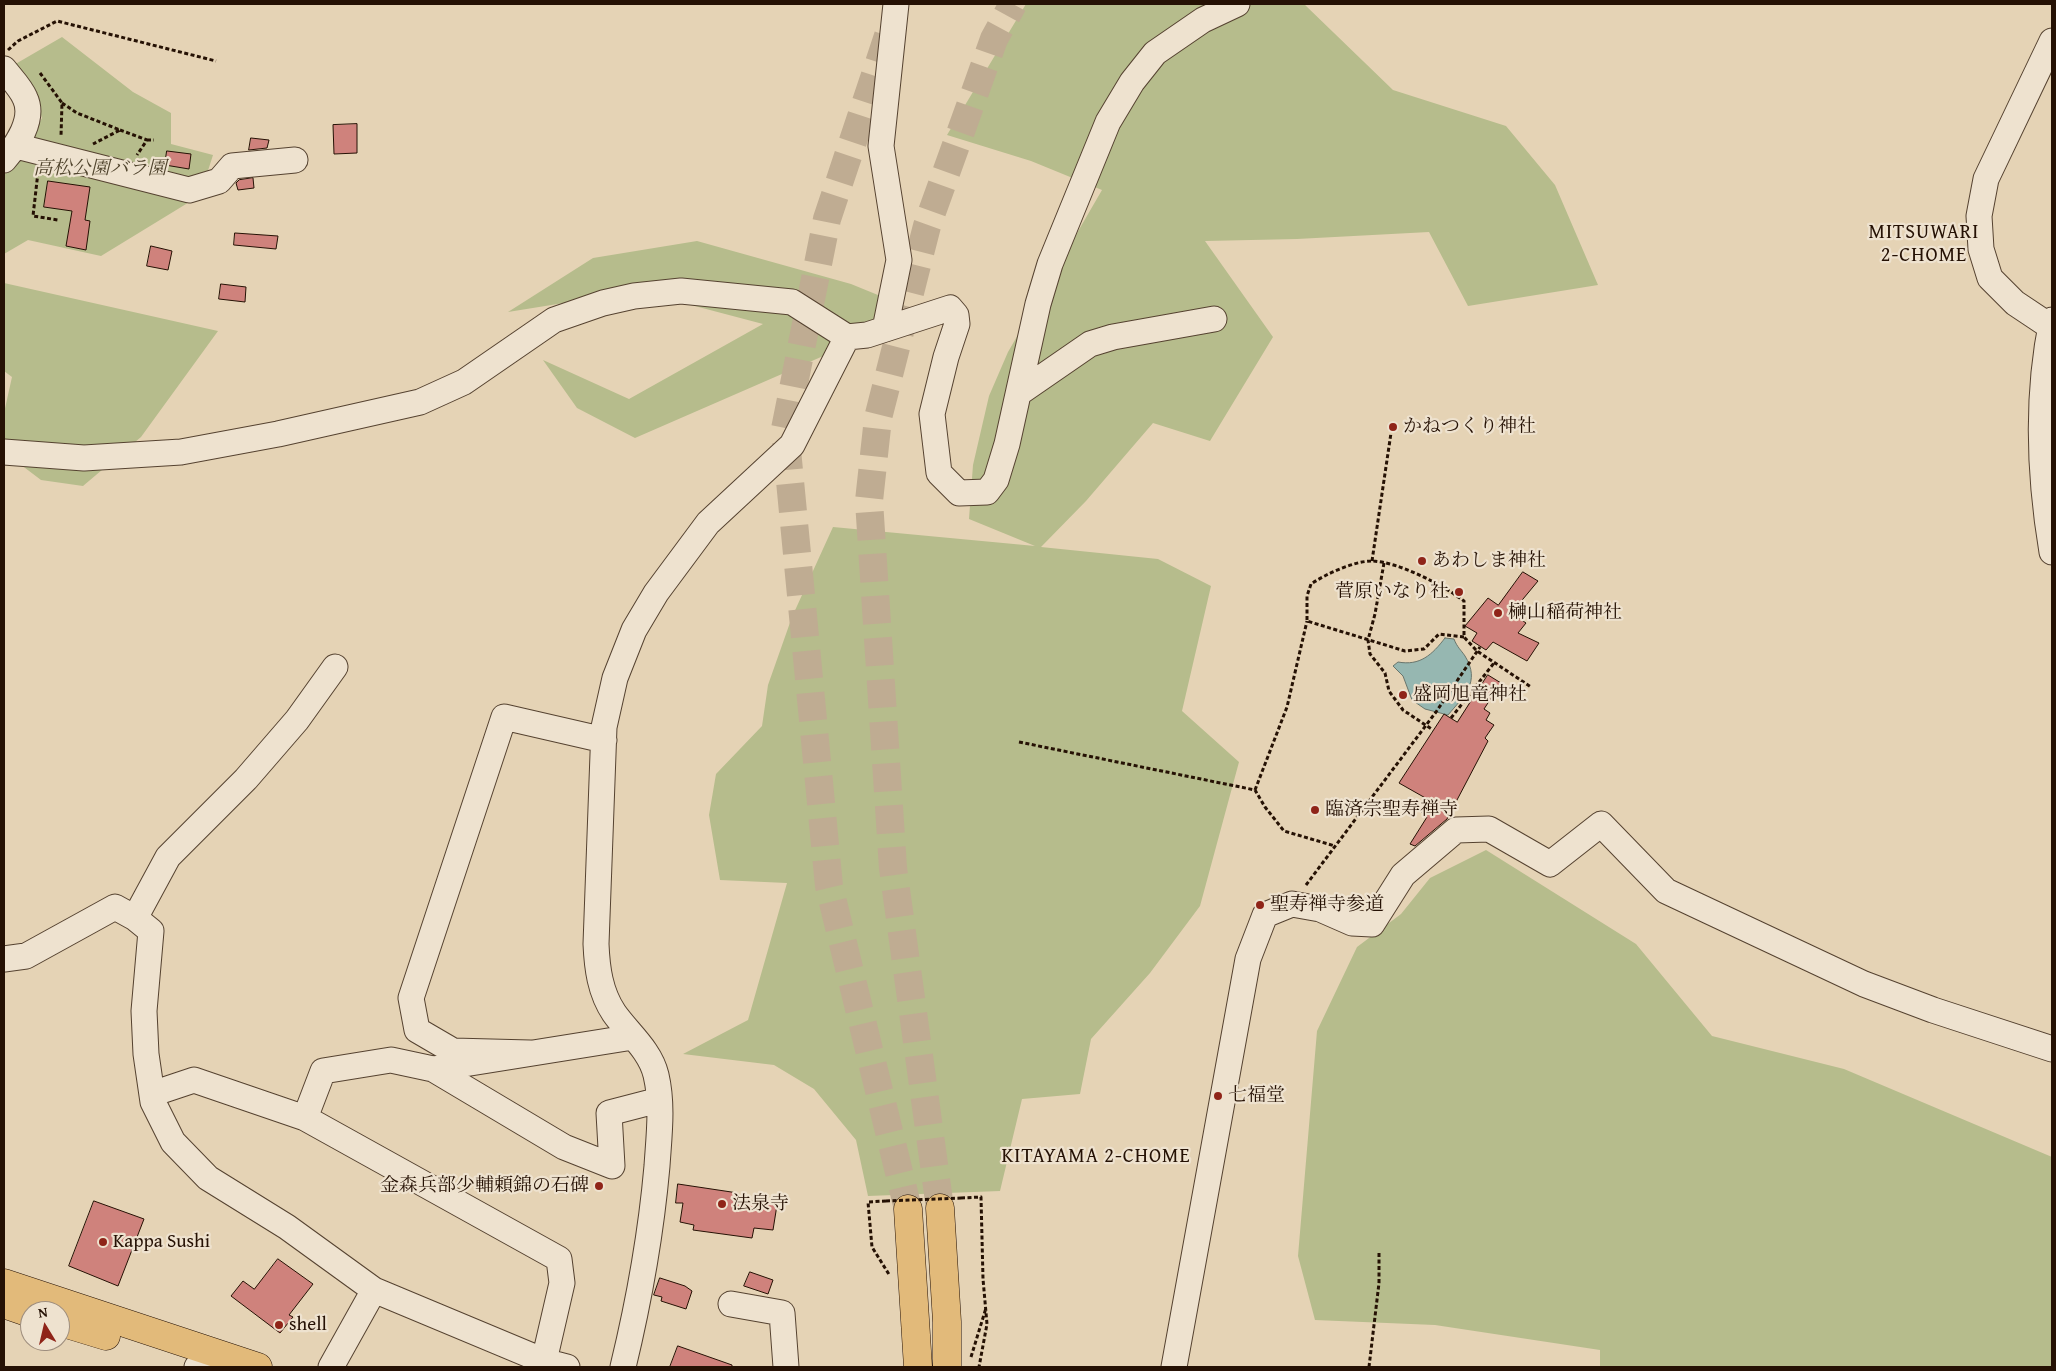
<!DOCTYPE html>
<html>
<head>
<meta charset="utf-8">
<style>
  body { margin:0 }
  #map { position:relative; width:2056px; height:1371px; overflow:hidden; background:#e5d3b5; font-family:"Gentium Book Plus",serif }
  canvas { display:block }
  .frame { position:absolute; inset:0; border:5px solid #251104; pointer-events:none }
  .north { position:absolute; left:20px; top:1301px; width:50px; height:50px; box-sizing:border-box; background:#eee2cf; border:1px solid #9e8e7e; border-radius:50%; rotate:351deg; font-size:14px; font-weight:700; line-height:20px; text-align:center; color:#251104 }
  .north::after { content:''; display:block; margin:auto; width:18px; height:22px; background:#8f2418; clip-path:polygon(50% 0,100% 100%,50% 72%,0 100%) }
</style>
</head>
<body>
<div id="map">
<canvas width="2056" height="1371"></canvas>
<div class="frame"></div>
<div class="north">N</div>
</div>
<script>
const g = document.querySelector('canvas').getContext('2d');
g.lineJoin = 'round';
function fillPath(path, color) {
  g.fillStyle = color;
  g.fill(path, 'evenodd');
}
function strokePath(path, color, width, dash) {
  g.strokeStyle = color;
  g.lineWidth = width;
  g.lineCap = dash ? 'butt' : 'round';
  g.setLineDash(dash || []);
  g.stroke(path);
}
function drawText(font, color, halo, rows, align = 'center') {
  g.font = font + ' "Gentium Book Plus","Noto Serif JP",serif';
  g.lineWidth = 4.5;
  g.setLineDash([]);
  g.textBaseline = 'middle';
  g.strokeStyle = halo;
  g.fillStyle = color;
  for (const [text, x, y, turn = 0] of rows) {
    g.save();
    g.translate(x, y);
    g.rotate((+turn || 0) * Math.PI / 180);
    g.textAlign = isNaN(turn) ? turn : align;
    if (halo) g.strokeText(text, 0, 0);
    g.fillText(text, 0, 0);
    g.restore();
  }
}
fillPath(new Path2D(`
  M 1026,4 L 1304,4 L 1393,90 L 1506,126 L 1555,185 L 1598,285 L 1468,306 L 1429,232 L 1297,239 L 1205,241 L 1273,337 L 1210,441 L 1153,423 L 1086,501 L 1041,547 L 1158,559 L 1211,586 L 1182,711 L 1239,762 L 1200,906 L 1150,973 L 1091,1039 L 1080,1094 L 1022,1099 L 1000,1191 L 868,1196 L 856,1140 L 814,1089 L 774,1065 L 683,1054 L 748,1020 L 787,883 L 720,880 L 709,815 L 716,774 L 762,726 L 768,685 L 792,617 L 833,527 L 1035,546 L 969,519 L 973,465 L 989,396 L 1008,352 L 1102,190 L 1031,161 L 947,135 Z
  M 62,37 L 133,92 L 171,113 L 171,144 L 213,155 L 205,180 L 191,201 L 101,256 L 28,240 L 4,254 L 4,175 L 17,162 L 42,118 L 34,93 L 12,66 Z
  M 697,241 L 851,284 L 922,313 L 635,438 L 577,408 L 543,360 L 629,399 L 763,324 L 638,291 L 508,312 L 593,258 Z
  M 4,283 L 218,331 L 141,437 L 83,486 L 41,480 L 4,452 L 4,413 L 12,377 L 4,371 Z
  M 1486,850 L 1636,944 L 1712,1036 L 1844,1069 L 2052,1157 L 2052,1367 L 1600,1367 L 1600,1350 L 1435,1325 L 1315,1320 L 1298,1256 L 1317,1031 L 1357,947 L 1401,914 L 1430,878 Z`), '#b6bc8c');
const water = new Path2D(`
  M 1445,638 L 1454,639 C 1457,647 1461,650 1465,656 C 1481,682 1464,696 1448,715 L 1425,709 L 1412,700 L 1403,676 L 1393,666 L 1398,662 C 1420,666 1432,655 1445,638 Z`);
fillPath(water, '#96b7b1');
strokePath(water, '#69756c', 1);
const building = new Path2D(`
  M 357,124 L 357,153 L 334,154 L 333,125 Z
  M 251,138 L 269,140 L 267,148 L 249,150 Z
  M 167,151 L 191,154 L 189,169 L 165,165 Z
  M 253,178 L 254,188 L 238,190 L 236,183 L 239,180 Z
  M 48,181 L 90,187 L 85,220 L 90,221 L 86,250 L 66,246 L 72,211 L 44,207 Z
  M 235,233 L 278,236 L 276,249 L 234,245 Z
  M 151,246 L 172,251 L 168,270 L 147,266 Z
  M 221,284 L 246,287 L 245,302 L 219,299 Z
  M 1523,572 L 1538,581 L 1518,605 L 1524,610 L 1517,617 L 1526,623 L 1518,633 L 1539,643 L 1527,661 L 1493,642 L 1486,650 L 1472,641 L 1477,633 L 1465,626 L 1488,598 L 1498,605 Z
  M 1488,675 L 1501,683 L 1484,709 L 1490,713 L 1486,720 L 1494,725 L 1485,738 L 1488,741 L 1447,819 L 1415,846 L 1410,844 L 1427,817 L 1421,812 L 1429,800 L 1399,783 L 1444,714 L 1457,722 Z
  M 678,1184 L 738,1193 L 738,1199 L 777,1205 L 773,1230 L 754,1228 L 752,1238 L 693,1230 L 694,1225 L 680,1222 L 683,1203 L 676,1203 Z
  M 94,1201 L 144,1219 L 118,1286 L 69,1266 Z
  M 278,1259 L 313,1284 L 289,1315 L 293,1317 L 280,1333 L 231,1296 L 243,1281 L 254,1289 Z
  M 750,1272 L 773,1280 L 768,1294 L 744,1286 Z
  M 660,1278 L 685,1286 L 692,1291 L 686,1309 L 661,1301 L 662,1297 L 654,1295 Z
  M 678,1346 L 732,1365 L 732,1367 L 670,1367 Z`);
fillPath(building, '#cf827c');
strokePath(building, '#251104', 1);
strokePath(new Path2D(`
  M 888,36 L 827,219 L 785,429 L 829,886 L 908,1209
  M 940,1208 L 893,868 L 869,501 L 878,418 L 927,226 L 994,39 L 1013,4`), '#bfac92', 28, [28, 14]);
const minor = new Path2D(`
  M 4,69 C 11,78 21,88 25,98 C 35,119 17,145 4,160
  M 16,146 L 189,190 L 219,181 L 232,166 L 295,160
  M 2052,320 C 2036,397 2039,474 2052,552
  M 2051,327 L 2015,303 L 1990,278 L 1981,249 L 1979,216 L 1986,179 L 2052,41
  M 885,329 L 899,260 L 881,146 L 896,4
  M 1019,393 L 1090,344 L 1113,337 L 1214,319
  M 4,452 L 84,458 L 181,452 L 278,434 L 420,402 L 464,382 L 554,320 L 603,303 L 634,296 L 681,291 L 792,302 L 847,337 L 867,335 L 950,308 L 956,315 L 957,324 L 946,357 L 932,414 L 939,473 L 959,493 L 987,492 L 996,480 L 1007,444 L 1038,304 L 1050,264 L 1108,122 L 1132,82 L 1155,53 L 1203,20 L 1237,4
  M 335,667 L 297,720 L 246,779 L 168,857 L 135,918 L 151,931 L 144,1011 L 146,1054 L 153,1102 L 173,1142 L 208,1178 L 287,1227 L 374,1290 L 544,1361 L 567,1367
  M 4,959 L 26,956 L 115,907 L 135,918
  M 530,1053 L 453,1051 L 417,1030 L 411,998 L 504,717 L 604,740
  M 433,1069 L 564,1147 L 612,1166 L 609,1113 L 659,1100
  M 152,1094 L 194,1080 L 305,1118 L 559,1259 L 562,1283 L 544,1361
  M 305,1118 L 323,1071 L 391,1060 L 433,1069 L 633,1037
  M 731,1304 L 782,1313 L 786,1367
  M 197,1367 L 199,1366
  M 331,1367 L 374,1290
  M 623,1367 C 639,1301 651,1234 657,1166 C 659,1135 663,1105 656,1075 C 650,1050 628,1033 614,1013 C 600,992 597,968 596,944 L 604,727 L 615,678 L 634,630 L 656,593 L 708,523 L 792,445 L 847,337
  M 1174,1367 L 1248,959 L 1265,915 L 1292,904 L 1320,909 L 1352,923 L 1372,924 L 1403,875 L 1456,830 L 1489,829 L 1550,864 L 1601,824 L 1666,891 L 1864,984 L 1933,1010 L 2052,1049`);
const highway = new Path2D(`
  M 940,1208 L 947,1322 L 947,1367
  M 908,1209 L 918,1367
  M 4,1283 L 258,1367
  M 4,1304 L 30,1313
  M 60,1322 L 106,1336`);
strokePath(minor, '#554230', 27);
strokePath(highway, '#251104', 29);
strokePath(new Path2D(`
  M 8,50 L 18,41 L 57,21 L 216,61
  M 40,73 L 62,103 L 61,136
  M 62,103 L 77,113 L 120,130 L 93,144
  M 120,130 L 147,140 L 137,155
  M 147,140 L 154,140
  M 38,172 L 33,216 L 58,220
  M 1372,561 L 1391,433
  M 1384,563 L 1375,614 L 1368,640 L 1370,654 L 1385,673 L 1389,691 L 1403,710 L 1433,730
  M 1464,637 L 1439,634 L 1424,649 L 1405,651 L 1307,621 L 1307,596 L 1311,584 C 1326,574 1354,561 1372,561 C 1399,562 1443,585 1464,601 L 1464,637 L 1477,651 L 1531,687
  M 1451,718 L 1494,663
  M 1019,742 L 1255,790 L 1265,807 L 1284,831 L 1335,846
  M 1255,790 L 1287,707 L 1307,621
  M 1306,885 L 1436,712 L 1480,647
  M 961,1198 L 981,1197 L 983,1279 L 987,1324 L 979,1367
  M 886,1201 L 868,1202 L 872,1247 L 890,1276
  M 971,1357 L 986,1308
  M 1369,1367 L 1379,1283 L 1379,1252`), '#251104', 3, [4, 2.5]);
strokePath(minor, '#eee2cf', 25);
strokePath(highway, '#e2ba7a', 28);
strokePath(new Path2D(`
  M 886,1201 L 961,1198`), '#251104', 3, [4, 2.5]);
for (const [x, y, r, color] of [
  [1393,427,5,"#8f2418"],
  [1422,561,5,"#8f2418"],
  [1459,592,5,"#8f2418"],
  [1498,613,5,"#8f2418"],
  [1403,695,5,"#8f2418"],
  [1315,810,5,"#8f2418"],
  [1260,905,5,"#8f2418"],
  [1218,1096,5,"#8f2418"],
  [599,1186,5,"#8f2418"],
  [722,1204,5,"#8f2418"],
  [103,1242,5,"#8f2418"],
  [279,1325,5,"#8f2418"]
]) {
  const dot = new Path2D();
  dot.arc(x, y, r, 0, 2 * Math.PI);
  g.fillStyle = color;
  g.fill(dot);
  strokePath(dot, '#eee2cf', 2);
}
drawText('italic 19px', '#50442d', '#eee2cf', [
  ["高松公園バラ園",100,169]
]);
drawText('19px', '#251104', '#eee2cf', [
  ["かねつくり神社",1403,427],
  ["あわしま神社",1432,561],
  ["菅原いなり社",1449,592,"right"],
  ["榊山稲荷神社",1508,613],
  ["盛岡旭竜神社",1413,695],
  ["臨済宗聖寿禅寺",1325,810],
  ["聖寿禅寺参道",1270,905],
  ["七福堂",1228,1096],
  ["金森兵部少輔頼錦の石碑",589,1186,"right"],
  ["法泉寺",732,1204],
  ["Kappa Sushi",113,1242],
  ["shell",289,1325]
], 'left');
g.letterSpacing = '1px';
drawText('20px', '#251104', '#eee2cf', [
  ["MITSUWARI",1924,233],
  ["2-CHOME",1924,256],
  ["KITAYAMA 2-CHOME",1096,1157]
]);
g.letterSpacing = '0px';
</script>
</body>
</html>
